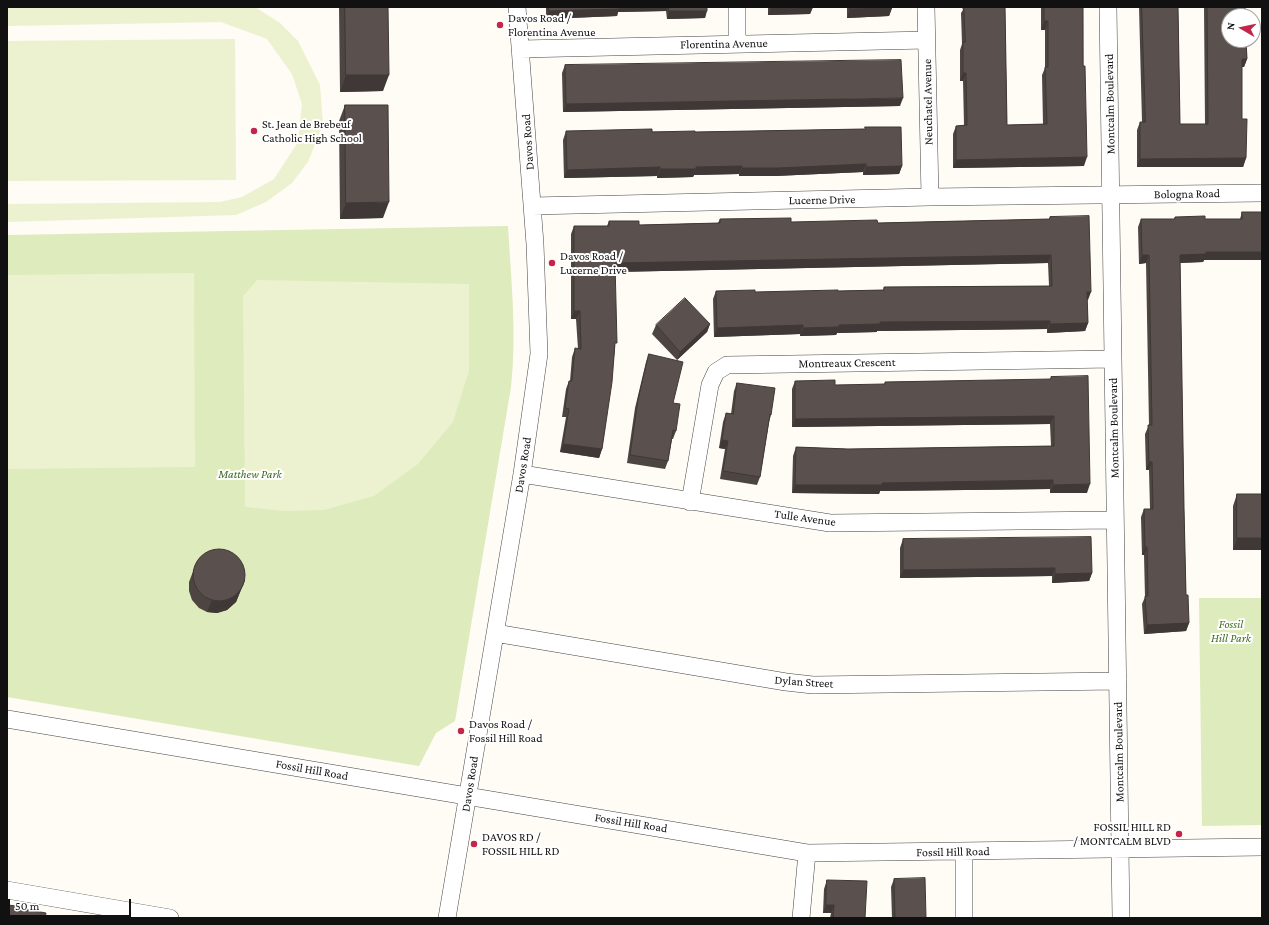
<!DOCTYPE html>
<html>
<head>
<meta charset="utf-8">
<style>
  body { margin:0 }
  #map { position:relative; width:1269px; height:925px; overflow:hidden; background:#fffbf5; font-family:"Crimson Pro",serif }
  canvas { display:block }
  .frame { position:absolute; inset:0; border:8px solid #111; pointer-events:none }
  .north { position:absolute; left:1221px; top:8px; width:40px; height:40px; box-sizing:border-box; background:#fff; border:1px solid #a0a0a0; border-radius:50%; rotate:279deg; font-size:11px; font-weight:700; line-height:16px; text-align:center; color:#111 }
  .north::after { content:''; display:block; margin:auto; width:14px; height:18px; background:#c3264a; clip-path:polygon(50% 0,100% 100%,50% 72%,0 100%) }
  .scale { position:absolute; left:8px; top:899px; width:123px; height:18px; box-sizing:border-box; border:2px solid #111; border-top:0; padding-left:5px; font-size:12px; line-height:14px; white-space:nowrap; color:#111; -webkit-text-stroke:3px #fff; paint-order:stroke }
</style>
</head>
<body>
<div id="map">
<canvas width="1269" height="925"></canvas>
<div class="frame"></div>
<div class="north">N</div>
<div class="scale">50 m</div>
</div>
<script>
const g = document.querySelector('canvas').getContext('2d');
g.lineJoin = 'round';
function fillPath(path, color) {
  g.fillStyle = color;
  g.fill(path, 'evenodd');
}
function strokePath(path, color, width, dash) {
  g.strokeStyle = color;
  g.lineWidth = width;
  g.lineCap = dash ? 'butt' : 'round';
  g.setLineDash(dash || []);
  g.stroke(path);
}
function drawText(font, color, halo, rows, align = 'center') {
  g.font = font + ' "Crimson Pro",serif';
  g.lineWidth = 4;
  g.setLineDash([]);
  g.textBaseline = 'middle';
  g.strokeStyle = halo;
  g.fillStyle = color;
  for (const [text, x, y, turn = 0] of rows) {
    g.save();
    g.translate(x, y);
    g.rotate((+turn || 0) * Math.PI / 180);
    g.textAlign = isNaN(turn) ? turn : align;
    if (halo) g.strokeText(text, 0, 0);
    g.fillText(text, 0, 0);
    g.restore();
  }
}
fillPath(new Path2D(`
  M 508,226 C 511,280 517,333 511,387 L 455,721 L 436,733 L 419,766 L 7,697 L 7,235 Z
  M 1199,598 L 1262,598 L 1262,825 L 1202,826 Z`), '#ddebbd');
fillPath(new Path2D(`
  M 7,7 L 255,7 L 280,23 L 298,41 L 320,85 L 323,124 L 308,162 L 292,183 L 266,202 L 236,215 L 7,222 L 7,204 L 220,202 L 242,197 L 274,179 L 298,142 L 302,104 L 292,74 L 267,39 L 221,22 L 7,26 Z
  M 235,39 L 236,180 L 7,181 L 7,41 Z
  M 194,273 L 195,467 L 7,469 L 7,275 Z
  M 257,280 L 469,284 L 469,371 L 453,422 L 418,464 L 374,496 L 324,510 L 284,511 L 245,507 L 243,296 Z`), '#ecf2cf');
const minor = new Path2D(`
  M 737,7 L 737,44
  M 926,7 L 930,197
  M 1108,7 L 1121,918
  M 521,49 L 927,40
  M 532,206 L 930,197 L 1262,193
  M 522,474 L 830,523 L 1115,520
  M 690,502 L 710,385 L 716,372 L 727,365 L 1113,359
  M 495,633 L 786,682 L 813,685 L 1118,681
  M 7,719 L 807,853 L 1262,847
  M 964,852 L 964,918
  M 7,890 L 170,918
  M 447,918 L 522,474 L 539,354 L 535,244 L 517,7
  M 801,918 L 807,853`);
strokePath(minor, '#444', 18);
strokePath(minor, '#fff', 17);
fillPath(new Path2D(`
  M 339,7 L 388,7 L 383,91 L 340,92 Z
  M 546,7 L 707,7 L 705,18 L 667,19 L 666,11 L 618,12 L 617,16 L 546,19 Z
  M 768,7 L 813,7 L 810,14 L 768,15 Z
  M 847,7 L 892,7 L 892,8 L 889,16 L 847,18 Z
  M 962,7 L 1005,7 L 1007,125 L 1043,124 L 1042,75 L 1045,68 L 1045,30 L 1041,30 L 1041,7 L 1083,7 L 1084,166 L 953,168 L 953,134 L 956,126 L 964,125 L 963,81 L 960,81 L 960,50 L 962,44 L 961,13 L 963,10 Z
  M 1139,7 L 1178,7 L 1180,124 L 1205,124 L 1204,7 L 1245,7 L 1247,59 L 1244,67 L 1242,67 L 1242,119 L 1246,158 L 1243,167 L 1137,167 L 1137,130 L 1140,122 L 1142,122 Z
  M 565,65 L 900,106 L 563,112 L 562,73 Z
  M 345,105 L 383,218 L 340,219 L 339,121 Z
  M 865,127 L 902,166 L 899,174 L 863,175 L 863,172 L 775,176 L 739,176 L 739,174 L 694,175 L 693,177 L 657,178 L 657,176 L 564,178 L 563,140 L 566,131 L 695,132 L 865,129 Z
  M 1242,212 L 1262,212 L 1204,260 L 1203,262 L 1180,263 L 1184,508 L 1186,595 L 1189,623 L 1186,631 L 1144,634 L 1142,604 L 1145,597 L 1144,555 L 1142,555 L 1141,517 L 1144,509 L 1150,509 L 1149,470 L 1146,470 L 1145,434 L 1149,425 L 1146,263 L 1139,264 L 1138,227 L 1141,219 L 1174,219 L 1175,217 L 1205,219 L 1240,219 Z
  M 1050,217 L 1088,300 L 1087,300 L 1088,323 L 1085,331 L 1047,333 L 1047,329 L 877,331 L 877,332 L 837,333 L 836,335 L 800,336 L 800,334 L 714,337 L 713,299 L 716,291 L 755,292 L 838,291 L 883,290 L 884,287 L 1049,286 L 1048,263 L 615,272 L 615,349 L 602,449 L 599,458 L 560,452 L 566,417 L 562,417 L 566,389 L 569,381 L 570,381 L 572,357 L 575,348 L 578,349 L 576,319 L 571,319 L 571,234 L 574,226 L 607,226 L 609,221 L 639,225 L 718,223 L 720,219 L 791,222 L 878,223 L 1049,219 Z
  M 710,324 L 707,332 L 677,360 L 652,334 L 656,325 Z
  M 649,354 L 673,403 L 676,431 L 673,439 L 672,439 L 668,461 L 665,469 L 627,463 L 635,408 L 646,362 Z
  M 1051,377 L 1087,493 L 1050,493 L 1050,489 L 880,491 L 879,494 L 792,493 L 793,456 L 796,447 L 848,449 L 1051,446 L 1050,424 L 792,427 L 792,389 L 795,381 L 835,385 L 884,385 L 885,382 L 1050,380 Z
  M 737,383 L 771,415 L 769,422 L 760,477 L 757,485 L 720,479 L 725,449 L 719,448 L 723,422 L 726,413 L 731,414 L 734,391 Z
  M 1237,494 L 1262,494 L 1262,550 L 1233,550 L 1233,506 Z
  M 903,539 L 1092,573 L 1089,581 L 1052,583 L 1052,576 L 900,578 L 900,548 Z
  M 194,569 L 245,580 L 236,602 L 227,610 L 217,613 L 207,612 L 199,608 L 192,600 L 189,591 L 189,582 Z
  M 894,879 L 926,918 L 892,918 L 891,887 Z
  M 827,880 L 865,918 L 830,918 L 831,913 L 823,913 L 824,889 Z`), '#4d4542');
fillPath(new Path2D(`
  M 619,7 L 668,7 L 666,11 L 618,12 L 617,16 L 546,19 L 549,11 Z
  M 771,7 L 813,7 L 810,14 L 768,15 Z
  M 892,8 L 889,16 L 847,18 L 850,9 Z
  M 669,11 L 707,11 L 705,18 L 667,19 Z
  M 1044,21 L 1048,21 L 1045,30 L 1041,30 Z
  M 1242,59 L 1247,59 L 1244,67 L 1239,67 Z
  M 963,73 L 966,73 L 963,81 L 960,81 Z
  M 346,75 L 389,75 L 383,91 L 340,92 Z
  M 903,98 L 900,106 L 563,112 L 566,104 Z
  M 1087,157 L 1084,166 L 953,168 L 956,160 Z
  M 1246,158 L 1243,167 L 1137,167 L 1140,159 Z
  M 866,164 L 863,172 L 775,176 L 739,176 L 742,168 Z
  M 742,166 L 739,174 L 694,175 L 693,177 L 657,178 L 660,169 L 696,167 Z
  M 902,166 L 899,174 L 863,175 L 866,167 Z
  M 660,167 L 657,176 L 564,178 L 567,170 Z
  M 389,202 L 383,218 L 340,219 L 346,203 Z
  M 1206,252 L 1262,252 L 1262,260 L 1204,260 L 1203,262 L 1177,263 L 1180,255 Z
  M 1051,255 L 1048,263 L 612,272 L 615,263 Z
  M 1142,255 L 1149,255 L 1146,263 L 1139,264 Z
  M 1087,292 L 1091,292 L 1088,300 L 1084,300 Z
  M 574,311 L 580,311 L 576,319 L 571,319 Z
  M 1050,321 L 1047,329 L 877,331 L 877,332 L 837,333 L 836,335 L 800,336 L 803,328 L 839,325 L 880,322 Z
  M 1088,323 L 1085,331 L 1047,333 L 1050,324 Z
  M 710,324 L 707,332 L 677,360 L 680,352 Z
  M 803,325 L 800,334 L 714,337 L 717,328 Z
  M 1054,416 L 1050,424 L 792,427 L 795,419 Z
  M 722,440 L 728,441 L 725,449 L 719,448 Z
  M 563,444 L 602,449 L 599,458 L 560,452 Z
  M 1149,462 L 1152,462 L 1149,470 L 1146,470 Z
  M 1053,480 L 1050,489 L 880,491 L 879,494 L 792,493 L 795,485 Z
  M 1090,484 L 1087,493 L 1050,493 L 1053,485 Z
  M 1237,538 L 1262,538 L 1262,550 L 1233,550 Z
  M 1145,547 L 1147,547 L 1144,555 L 1142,555 Z
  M 1055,568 L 1052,576 L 900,578 L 903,570 Z
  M 1092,573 L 1089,581 L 1052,583 L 1055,574 Z
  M 245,580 L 236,602 L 227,610 L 217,613 L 207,612 L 212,600 Z
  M 1189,623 L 1186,631 L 1144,634 L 1147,625 Z
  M 826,905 L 834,905 L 831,913 L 823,913 Z`), '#3f3836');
const building = new Path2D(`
  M 345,7 L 388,7 L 389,75 L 346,75 Z
  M 549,7 L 620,7 L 620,9 L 549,11 Z
  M 669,7 L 707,7 L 707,11 L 669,11 Z
  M 850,7 L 892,7 L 892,8 L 850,9 Z
  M 964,7 L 1005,7 L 1007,125 L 1047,124 L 1045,67 L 1048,67 L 1048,21 L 1044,21 L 1044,7 L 1083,7 L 1083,66 L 1085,66 L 1087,157 L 956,160 L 956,126 L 967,125 L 966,73 L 963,73 L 963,42 L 965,42 Z
  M 1142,7 L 1178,7 L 1180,124 L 1208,124 L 1207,7 L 1245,7 L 1245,16 L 1229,16 L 1229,40 L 1246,40 L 1247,59 L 1242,59 L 1242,119 L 1247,119 L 1246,158 L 1140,159 L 1140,122 L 1145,122 Z
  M 901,60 L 903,98 L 566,104 L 565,65 Z
  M 345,105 L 388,105 L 389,202 L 346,203 Z
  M 865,127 L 901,127 L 902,166 L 866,167 L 866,164 L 778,168 L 742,168 L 742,166 L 696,167 L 696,169 L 660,169 L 660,167 L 567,170 L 566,131 L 652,129 L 652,132 L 695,131 L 695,132 L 865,129 Z
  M 1242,212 L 1262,212 L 1262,252 L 1206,252 L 1206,254 L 1180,255 L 1184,508 L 1186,595 L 1188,595 L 1189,623 L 1147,625 L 1145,596 L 1148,596 L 1147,547 L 1145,547 L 1144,509 L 1153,509 L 1152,462 L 1149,462 L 1148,425 L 1152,425 L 1149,255 L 1142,255 L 1141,219 L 1175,219 L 1175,217 L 1205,216 L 1205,219 L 1242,219 Z
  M 1089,216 L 1091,292 L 1087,292 L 1088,323 L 1050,324 L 1050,321 L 880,322 L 880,324 L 839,325 L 839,327 L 803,328 L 803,325 L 717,328 L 716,291 L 755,290 L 755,292 L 838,290 L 838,291 L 884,290 L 884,287 L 1052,286 L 1051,255 L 615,263 L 617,343 L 615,343 L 612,382 L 602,449 L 563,444 L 569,409 L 565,408 L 569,381 L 572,381 L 575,348 L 581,349 L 580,311 L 574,311 L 574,226 L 609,226 L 609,221 L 639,221 L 639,225 L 720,223 L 720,219 L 791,218 L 791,222 L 877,220 L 878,223 L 1050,219 L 1050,217 Z
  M 685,298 L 710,324 L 680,352 L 656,325 Z
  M 649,354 L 683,362 L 673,403 L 680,404 L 676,431 L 673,430 L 668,461 L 630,455 L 638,400 Z
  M 1088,376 L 1090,484 L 1053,485 L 1053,480 L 882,483 L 882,485 L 795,485 L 796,447 L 848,449 L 1054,446 L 1054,416 L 795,419 L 795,381 L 835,380 L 835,385 L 885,384 L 885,382 L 1051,379 L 1051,377 Z
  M 737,383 L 775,388 L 771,415 L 770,414 L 760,477 L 723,471 L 728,441 L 722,440 L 726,413 L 733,414 Z
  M 1237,494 L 1262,494 L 1262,538 L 1237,538 Z
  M 1091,537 L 1092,573 L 1055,574 L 1055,568 L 903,570 L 903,539 Z
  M193 575a26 26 0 1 1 52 0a26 26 0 1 1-52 0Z
  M 925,878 L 926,918 L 895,918 L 894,879 Z
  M 827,880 L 867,881 L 865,918 L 833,918 L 834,905 L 826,905 Z
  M 8,905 L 24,907 L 24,909 L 46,913 L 45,918 L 7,918 Z`);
fillPath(building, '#5a504d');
strokePath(building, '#3f3836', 1);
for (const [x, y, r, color] of [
  [500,25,4,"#c3264a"],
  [254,131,4,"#c3264a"],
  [552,263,4,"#c3264a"],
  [461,731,4,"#c3264a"],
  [1179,834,4,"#c3264a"],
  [474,844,4,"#c3264a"]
]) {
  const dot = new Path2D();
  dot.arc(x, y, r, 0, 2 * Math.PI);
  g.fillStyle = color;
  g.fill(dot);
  strokePath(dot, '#fff', 1.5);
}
drawText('12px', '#111', '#fff', [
  ["Davos Road /",508,18],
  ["Florentina Avenue",508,32],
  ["St. Jean de Brebeuf",262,124],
  ["Catholic High School",262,138],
  ["Davos Road /",560,256],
  ["Lucerne Drive",560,270],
  ["Davos Road /",469,724],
  ["Fossil Hill Road",469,738],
  ["FOSSIL HILL RD",1171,827,"right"],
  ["/ MONTCALM BLVD",1171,841,"right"],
  ["DAVOS RD /",482,837],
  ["FOSSIL HILL RD",482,851]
], 'left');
drawText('12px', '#111', '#fff', [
  ["Florentina Avenue",724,44,-1],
  ["Neuchatel Avenue",928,102,-91],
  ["Montcalm Boulevard",1110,104,-91],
  ["Davos Road",528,142,-94],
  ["Bologna Road",1187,194,-1],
  ["Lucerne Drive",822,200,-1],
  ["Montreaux Crescent",847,363,-1],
  ["Montcalm Boulevard",1114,428,-91],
  ["Davos Road",523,465,-81],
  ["Tulle Avenue",805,518,8],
  ["Dylan Street",804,682,4],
  ["Montcalm Boulevard",1119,752,-91],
  ["Fossil Hill Road",312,770,10],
  ["Davos Road",470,784,-81],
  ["Fossil Hill Road",631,823,9],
  ["Fossil Hill Road",953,852,-1]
]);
drawText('italic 12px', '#3c6b1f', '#fff', [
  ["Matthew Park",250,474],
  ["Fossil",1231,624],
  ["Hill Park",1231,638]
]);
</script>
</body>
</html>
